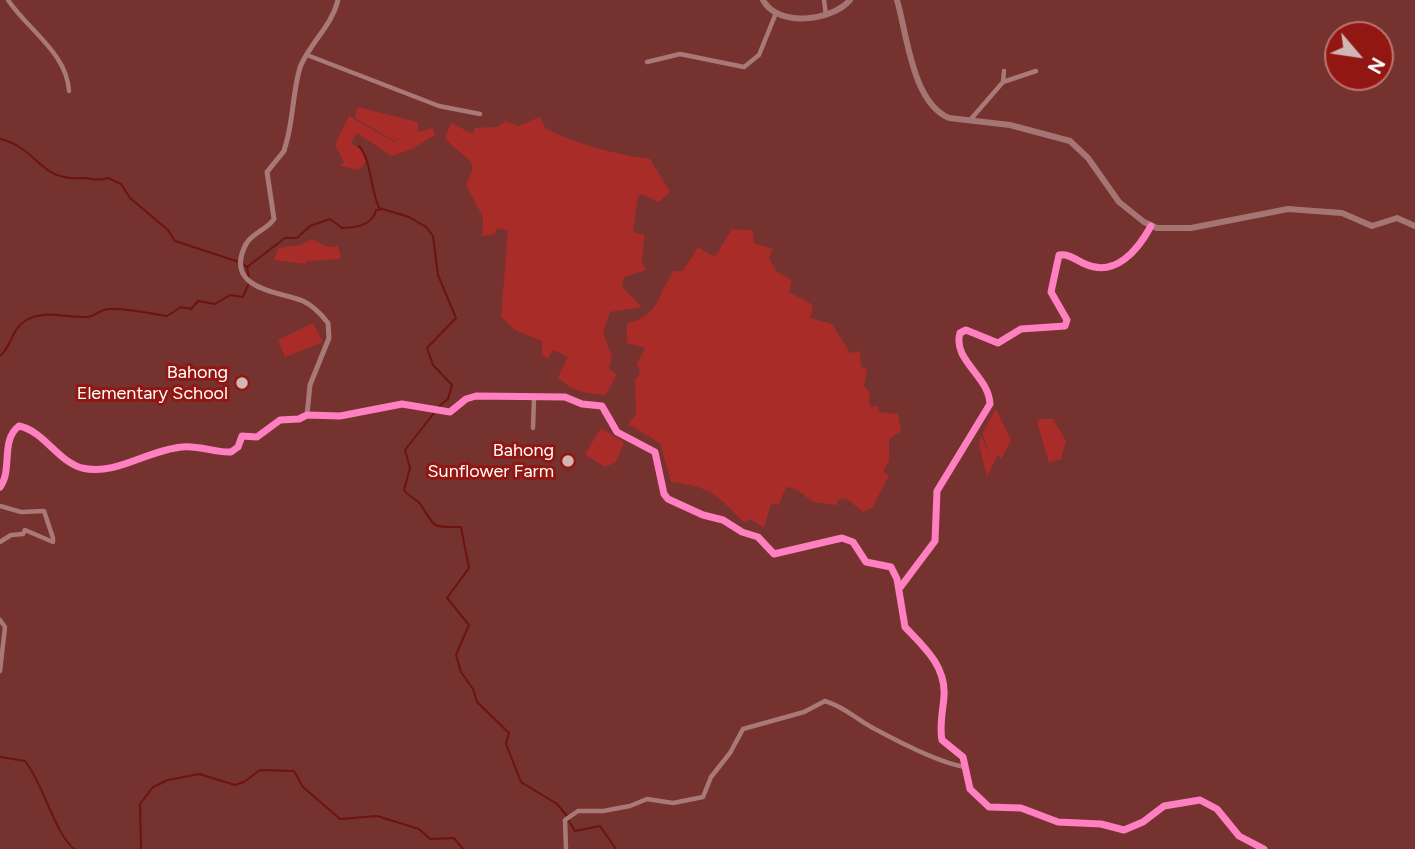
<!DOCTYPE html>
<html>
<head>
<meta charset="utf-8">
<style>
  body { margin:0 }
  #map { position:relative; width:1415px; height:849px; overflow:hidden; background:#75322f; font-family:Figtree,sans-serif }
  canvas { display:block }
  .north { position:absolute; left:1324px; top:21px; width:70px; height:70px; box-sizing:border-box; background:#921712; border:2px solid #be7471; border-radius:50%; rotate:119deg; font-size:19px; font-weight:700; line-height:28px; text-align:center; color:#fff }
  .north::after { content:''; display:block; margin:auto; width:24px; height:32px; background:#cfb7b6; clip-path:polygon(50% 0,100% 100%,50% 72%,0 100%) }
</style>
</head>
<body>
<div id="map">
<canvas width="1415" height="849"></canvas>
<div class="north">N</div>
</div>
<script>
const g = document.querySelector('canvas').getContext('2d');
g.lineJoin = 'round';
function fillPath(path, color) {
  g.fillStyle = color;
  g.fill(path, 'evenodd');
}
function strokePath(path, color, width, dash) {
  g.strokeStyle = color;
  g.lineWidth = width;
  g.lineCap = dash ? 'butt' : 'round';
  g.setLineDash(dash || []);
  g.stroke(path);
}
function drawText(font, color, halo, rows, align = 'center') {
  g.font = font + ' Figtree,sans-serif';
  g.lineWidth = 6;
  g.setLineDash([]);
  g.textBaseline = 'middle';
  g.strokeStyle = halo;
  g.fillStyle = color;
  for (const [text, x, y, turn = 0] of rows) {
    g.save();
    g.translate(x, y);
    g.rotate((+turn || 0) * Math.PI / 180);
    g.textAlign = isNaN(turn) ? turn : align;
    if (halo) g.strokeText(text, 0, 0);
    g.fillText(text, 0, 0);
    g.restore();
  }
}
fillPath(new Path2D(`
  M 357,107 L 418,122 L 418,132 L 433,128 L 435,135 L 412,149 L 392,156 L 357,133 L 351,143 L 365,153 L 366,161 L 359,170 L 340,166 L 344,162 L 335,145 L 349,116 L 394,142 L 415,131 L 395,141 L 355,118 Z
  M 540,117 L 546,129 C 581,145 613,154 650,159 L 670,192 L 659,202 L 642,194 L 638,196 L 633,232 L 644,235 L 642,263 L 646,270 L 624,277 L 622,287 L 642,307 L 610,312 L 603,333 L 612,357 L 609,369 L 617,374 L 606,395 C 587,393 571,392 558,377 L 568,357 L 553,350 L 548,358 L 542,355 L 542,341 L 515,330 L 501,317 L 508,231 L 497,228 L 495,234 L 482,236 L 483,217 L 466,185 L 473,169 L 470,161 L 445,139 L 451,123 L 473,134 L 475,128 L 497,127 L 506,121 L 518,126 Z
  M 732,229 L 753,230 L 754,243 L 773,249 L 769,258 L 776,271 L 792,281 L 789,292 L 813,305 L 810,318 L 832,324 L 850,353 L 860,351 L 861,367 L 867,368 L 864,386 L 869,391 L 870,407 L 878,406 L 879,412 L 898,414 L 901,431 L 889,439 L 889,461 L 883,471 L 889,476 L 872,508 L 863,512 L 846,498 L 837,500 L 837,505 L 813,502 L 796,489 L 786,487 L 779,505 L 771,504 L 764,528 L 750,519 L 744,522 C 716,495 712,487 671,482 L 660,443 L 628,424 L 636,414 L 635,380 L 640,374 L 637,364 L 645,348 L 627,343 L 627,324 C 662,313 655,297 674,271 L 683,271 L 698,247 L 715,257 Z
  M 311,239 L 328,247 L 338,246 L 341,259 L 307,261 L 306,264 L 274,260 L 278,248 L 301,245 Z
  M 313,323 L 323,342 L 285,357 L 278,340 Z
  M 996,409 L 1011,440 L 1001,460 L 998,454 L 987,477 L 979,444 L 981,435 L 989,455 L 983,434 L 986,426 L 989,430 L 987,424 Z
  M 1040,419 L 1053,419 L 1066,441 L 1061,459 L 1049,463 L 1037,422 Z
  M 601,428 L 624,442 L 616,462 L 605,467 L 585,454 Z`), '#aa2c29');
strokePath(new Path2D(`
  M 0,139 C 39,148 37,181 82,178 C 92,178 97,182 108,178 L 121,184 L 130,198 L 168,230 L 175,241 L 239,262
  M 359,146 C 371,159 371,191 379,208 L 409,217 L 426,227 L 433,236 L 438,275 L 456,318 L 427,348 L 433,365 L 452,385 L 448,399 L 437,408
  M 244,265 L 247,267 L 285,238 L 297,238 L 310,226 L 330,219 L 342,228 C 355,228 373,225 376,210 L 380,210
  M 247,267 L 249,278
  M 0,356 C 12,346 11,330 25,321 C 43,309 68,318 88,317 C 96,316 99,310 108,309 C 128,308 148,313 167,316 L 181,307 L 191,309 L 198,301 L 215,304 L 230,295 L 243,297 L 249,283
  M 434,413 L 405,450 L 410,468 L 404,490 C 408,496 417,499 421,505 C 436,529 431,527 461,527 L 469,568 L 447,598 L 469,625 L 456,655 L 461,672 L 473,689 L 477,702 L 509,733 L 506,744 L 521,782 L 557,804 L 567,816
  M 0,757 L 25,761 C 44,785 54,832 74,849
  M 569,821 L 575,831 L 600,826 L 616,849
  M 141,849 L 140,804 L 153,787 L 168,780 L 199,774 L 235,785 L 244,782 L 260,770 L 294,771 L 303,787 L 340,819 L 377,816 L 419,829 L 430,839 L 454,838 L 463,849`), '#6f130e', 2);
strokePath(new Path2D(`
  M 8,0 C 28,30 67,53 69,91
  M 824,0 L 826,15
  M 307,55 L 439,106 L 480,114
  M 647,62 L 680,54 L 744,67 L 759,55 L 776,13
  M 1003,82 L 1004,71
  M 971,119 L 1003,82 L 1036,71
  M 533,428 L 534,398
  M 0,506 L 21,512 L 44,511 L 53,538 L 53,542 L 25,530 L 23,534 L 11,535 L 0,542
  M 899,589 L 935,541 L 937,491 L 990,404 C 989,376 952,360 960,333 L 966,330 L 998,343 L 1021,329 L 1065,326 L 1067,320 L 1051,292 L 1059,255 C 1068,253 1076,260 1085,264 C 1115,278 1138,250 1151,226
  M 0,620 L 5,627 L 0,671
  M 566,849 L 565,820 L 578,811 L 603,811 L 630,806 L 647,799 L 673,803 L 703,797 L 711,777 L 730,753 L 743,729 L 804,712 L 825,701 C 847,708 854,718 873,728 C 897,741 939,763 965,767`), '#a87977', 4.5);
strokePath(new Path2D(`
  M 307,415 L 310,385 L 329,338 L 328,323 C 321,314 314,306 303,301 C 277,291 223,289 246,244 C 253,232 267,230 274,219 L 267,172 L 284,151 L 287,140 C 293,119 294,82 301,65 C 312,41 332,25 338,0
  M 0,487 C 13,470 0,440 19,426 C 44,431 57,461 82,468 C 117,476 147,450 182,447 C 199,445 215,453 231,452 L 238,447 L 242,436 L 257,437 L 280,420 L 299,419 L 307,415 L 340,416 L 402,404 L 450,412 L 466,399 L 476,396 L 565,397 L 582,404 L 602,406 L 617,432 L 655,452 L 664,494 L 668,499 L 703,515 L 723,520 L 742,532 L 758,537 L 774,554 L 842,538 L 853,542 L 866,562 L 891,567 L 897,579 L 905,627 C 924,647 946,666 944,696 C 943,711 939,726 942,740 L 963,757 L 970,789 L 989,807 L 1021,808 L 1058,822 L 1101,824 L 1124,830 L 1143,822 L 1164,806 L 1200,800 L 1217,809 L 1239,836 L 1264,849`), '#a87977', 5);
strokePath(new Path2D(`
  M 763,0 C 778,28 832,21 850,0
  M 897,0 C 907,34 912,102 949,118 L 1010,125 L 1070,141 L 1088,158 L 1119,202 L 1144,222 L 1157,228 L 1191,228 L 1288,209 L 1342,213 L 1372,226 L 1397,218 L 1415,226`), '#a47573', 6);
strokePath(new Path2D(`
  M 0,487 C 13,470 0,440 19,426 C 44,431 57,461 82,468 C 117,476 147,450 182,447 C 199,445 215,453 231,452 L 238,447 L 242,436 L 257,437 L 280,420 L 299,419 L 307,415 L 340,416 L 402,404 L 450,412 L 466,399 L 476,396 L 565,397 L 582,404 L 602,406 L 617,432 L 655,452 L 664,494 L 668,499 L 703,515 L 723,520 L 742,532 L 758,537 L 774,554 L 842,538 L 853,542 L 866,562 L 891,567 L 897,579 L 905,627 C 924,647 946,666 944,696 C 943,711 939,726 942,740 L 963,757 L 970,789 L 989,807 L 1021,808 L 1058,822 L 1101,824 L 1124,830 L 1143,822 L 1164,806 L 1200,800 L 1217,809 L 1239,836 L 1264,849
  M 899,589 L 935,541 L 937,491 L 990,404 C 989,376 952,360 960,333 L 966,330 L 998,343 L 1021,329 L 1065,326 L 1067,320 L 1051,292 L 1059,255 C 1068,253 1076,260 1085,264 C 1115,278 1138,250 1151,226`), '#ff80c0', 7);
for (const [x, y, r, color] of [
  [242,383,7,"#cfb7b6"],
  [568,461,7,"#cfb7b6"]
]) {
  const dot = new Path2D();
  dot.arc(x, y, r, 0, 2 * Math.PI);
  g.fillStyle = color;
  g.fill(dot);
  strokePath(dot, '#921712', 2.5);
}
drawText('18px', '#fff', '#921712', [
  ["Bahong",228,373],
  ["Elementary School",228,394],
  ["Bahong",554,451],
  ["Sunflower Farm",554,472]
], 'right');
</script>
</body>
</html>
